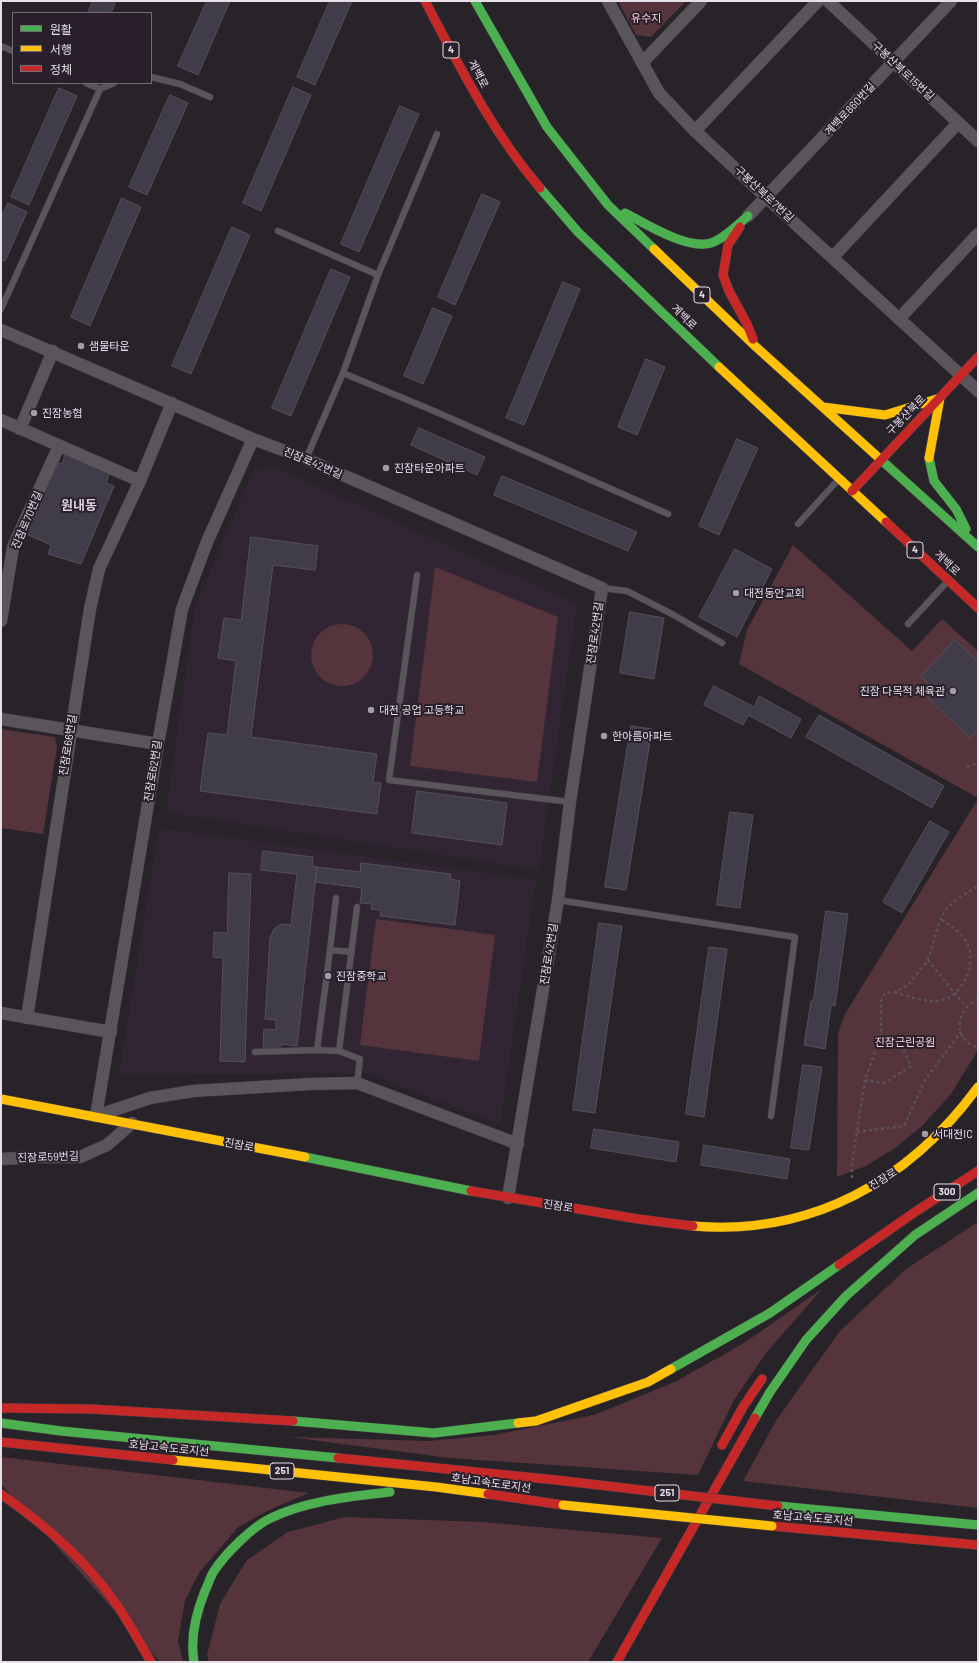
<!DOCTYPE html>
<html>
<head>
<meta charset="utf-8">
<style>
  body { margin:0 }
  #map { position:relative; width:979px; height:1663px; overflow:hidden; background:#282329; font-family:Barlow,"Noto Sans KR",sans-serif }
  canvas { display:block }
  .frame { position:absolute; inset:0; border:2px solid #e5dfe7; pointer-events:none }
  .legend { position:absolute; left:12px; top:12px; width:140px; height:72px; box-sizing:border-box; background:#29202c; border:1px solid #746c77; margin:0; padding:5px 7px; list-style:none; font-size:12px; color:#e5dfe7 }
  .legend li { display:flex; align-items:center; gap:8px; height:20px }
  .legend b { width:20px; border:1px solid #746c77 }
</style>
</head>
<body>
<div id="map">
<canvas width="979" height="1663"></canvas>
<div class="frame"></div>
<ul class="legend">
<li><b style="height:5px;background:#4caf50"></b>원활</li>
<li><b style="height:5px;background:#ffc107"></b>서행</li>
<li><b style="height:5px;background:#c62828"></b>정체</li>
</ul>
</div>
<script>
const g = document.querySelector('canvas').getContext('2d');
g.lineJoin = 'round';
function fillPath(path, color) {
  g.fillStyle = color;
  g.fill(path, 'evenodd');
}
function strokePath(path, color, width, dash) {
  g.strokeStyle = color;
  g.lineWidth = width;
  g.lineCap = dash ? 'butt' : 'round';
  g.setLineDash(dash || []);
  g.stroke(path);
}
function drawText(font, color, halo, rows, align = 'center') {
  g.font = font + ' Barlow,"Noto Sans KR",sans-serif';
  g.lineWidth = 4;
  g.setLineDash([]);
  g.textBaseline = 'middle';
  g.strokeStyle = halo;
  g.fillStyle = color;
  for (const [text, x, y, turn = 0] of rows) {
    g.save();
    g.translate(x, y);
    g.rotate((+turn || 0) * Math.PI / 180);
    g.textAlign = isNaN(turn) ? turn : align;
    if (halo) g.strokeText(text, 0, 0);
    g.fillText(text, 0, 0);
    g.restore();
  }
}
fillPath(new Path2D(`
  M 274,467 L 577,604 L 539,870 L 166,812 L 195,608 L 253,471 Z
  M 159,828 L 536,880 L 500,1124 L 366,1073 L 119,1075 Z`), '#312534');
fillPath(new Path2D(`
  M 618,1 L 686,1 L 651,37 L 636,35 Z
  M 793,545 L 912,651 L 942,619 L 978,651 L 978,798 L 739,664 L 747,630 Z
  M 435,567 L 558,617 L 537,782 L 410,766 Z
  M311 655a31 31 0 1 1 62 0a31 31 0 1 1-62 0Z
  M 1,729 L 55,737 L 57,747 L 43,834 L 1,828 Z
  M 978,799 L 978,1050 L 951,1094 L 922,1126 L 895,1148 L 866,1166 L 837,1177 L 838,1033 L 845,1014 Z
  M 376,919 L 495,935 L 479,1061 L 360,1045 Z
  M 978,1222 L 978,1508 L 743,1481 L 777,1419 L 840,1331 L 906,1269 Z
  M 822,1289 L 766,1353 L 734,1400 L 698,1475 L 450,1458 L 289,1437 L 428,1441 L 494,1435 L 594,1415 L 675,1382 L 744,1343 Z
  M 1,1457 L 309,1493 L 273,1508 L 238,1527 L 199,1573 L 185,1601 L 178,1641 L 183,1662 L 160,1662 L 1,1484 Z
  M 345,1517 L 482,1522 L 662,1538 L 588,1662 L 209,1662 L 207,1655 L 220,1604 L 247,1560 L 288,1532 Z`), '#56343c');
const building = new Path2D(`
  M 93,1 L 116,1 L 111,13 L 88,13 Z
  M 207,1 L 230,1 L 198,75 L 178,66 Z
  M 330,1 L 352,1 L 315,85 L 297,77 Z
  M 293,87 L 311,95 L 261,211 L 243,203 Z
  M 59,88 L 77,96 L 29,205 L 11,197 Z
  M 170,95 L 188,103 L 147,195 L 129,187 Z
  M 400,106 L 419,114 L 359,252 L 341,244 Z
  M 482,194 L 500,202 L 455,305 L 438,297 Z
  M 122,198 L 141,207 L 90,326 L 71,317 Z
  M 8,203 L 27,212 L 5,261 L 1,259 L 1,219 Z
  M 232,227 L 250,235 L 191,374 L 172,366 Z
  M 331,269 L 350,277 L 291,416 L 272,408 Z
  M 563,282 L 580,289 L 524,425 L 506,418 Z
  M 433,308 L 452,316 L 423,384 L 404,376 Z
  M 646,359 L 665,367 L 637,435 L 618,427 Z
  M 419,428 L 485,457 L 477,475 L 411,445 Z
  M 737,439 L 758,448 L 719,535 L 699,526 Z
  M 65,455 L 110,473 L 106,483 L 114,486 L 81,564 L 48,554 L 51,545 L 26,534 L 56,462 L 62,464 Z
  M 502,476 L 637,532 L 628,551 L 494,495 Z
  M 251,537 L 318,546 L 315,570 L 273,565 L 251,737 L 377,754 L 373,782 L 381,783 L 377,814 L 200,791 L 208,733 L 227,735 L 236,661 L 218,658 L 224,618 L 241,620 Z
  M 735,549 L 772,569 L 737,637 L 699,617 Z
  M 630,612 L 664,618 L 654,679 L 620,673 Z
  M 955,640 L 978,662 L 978,732 L 977,730 L 970,738 L 925,695 L 932,688 L 921,677 Z
  M 714,686 L 754,707 L 759,696 L 801,719 L 791,738 L 748,715 L 743,725 L 704,705 Z
  M 819,715 L 944,786 L 932,808 L 806,737 Z
  M 631,726 L 652,729 L 626,890 L 605,887 Z
  M 417,791 L 507,803 L 502,845 L 412,833 Z
  M 730,812 L 753,815 L 740,908 L 717,905 Z
  M 930,821 L 949,832 L 902,913 L 883,902 Z
  M 263,851 L 313,857 L 312,866 L 317,867 L 297,1046 L 282,1044 L 279,1049 L 263,1049 L 264,1029 L 276,1030 L 276,1020 L 265,1019 L 270,938 L 274,929 L 281,924 L 291,925 L 297,874 L 261,870 Z
  M 361,863 L 451,874 L 450,879 L 460,881 L 455,925 L 380,916 L 381,910 L 371,909 L 372,904 L 360,903 L 362,888 L 315,882 L 317,867 L 360,872 Z
  M 229,873 L 251,874 L 245,1062 L 220,1061 L 223,958 L 213,957 L 214,932 L 227,933 Z
  M 826,911 L 848,914 L 835,1006 L 831,1005 L 825,1049 L 804,1045 L 811,1001 L 813,1001 Z
  M 599,923 L 622,926 L 595,1113 L 573,1110 Z
  M 709,947 L 727,949 L 704,1117 L 686,1114 Z
  M 803,1065 L 822,1067 L 809,1150 L 791,1148 Z
  M 594,1129 L 679,1142 L 676,1162 L 591,1148 Z
  M 704,1145 L 790,1159 L 787,1179 L 701,1165 Z`);
fillPath(building, '#413c49');
strokePath(building, '#535156', 1);
const lane = new Path2D(`
  M 1,46 L 13,51
  M 151,77 L 180,84 L 210,97
  M 86,83 L 100,89
  M 278,231 L 378,275
  M 1,309 L 100,89 L 114,83
  M 343,373 L 434,411 L 668,514
  M 306,459 L 343,373 L 378,275 L 437,134
  M 798,524 L 838,480
  M 417,575 L 389,780 L 570,802
  M 602,588 L 627,591 L 672,614 L 722,643
  M 908,624 L 947,582
  M 336,898 L 330,950 L 352,952
  M 558,900 L 795,937 L 771,1116
  M 317,1050 L 330,950
  M 255,1052 L 317,1050 L 339,1051
  M 357,1083 L 360,1059 L 339,1051 L 357,907`);
const street = new Path2D(`
  M 608,1 L 659,93 L 695,131 L 766,197 L 978,391
  M 828,1 L 978,141
  M 642,63 L 701,1
  M 695,131 L 818,1
  M 748,216 L 951,1
  M 833,257 L 958,123
  M 899,319 L 978,234
  M 1,330 L 253,439 L 306,459 L 602,588 L 570,802 L 558,900 L 508,1198
  M 1,420 L 140,481
  M 20,429 L 53,351
  M 253,439 L 207,542 L 182,609 L 158,744 L 96,1116 L 150,1098 L 193,1091 L 310,1084 L 357,1083 L 518,1144
  M 1,621 L 13,547 L 59,446
  M 1,719 L 158,744
  M 1,1013 L 111,1032
  M 27,1018 L 90,609 L 99,569 L 140,481 L 172,403
  M 1,1159 L 38,1157 L 80,1157 L 107,1145 L 132,1123`);
const fast = new Path2D(`
  M 475,1 L 547,127 L 608,205 L 654,249
  M 540,188 L 578,232 L 719,367
  M 625,213 C 646,224 687,250 711,243 C 725,238 737,225 748,216
  M 879,458 L 978,547
  M 929,458 L 934,481 L 956,509 L 966,529
  M 305,1157 L 471,1191
  M 671,1369 L 770,1313 L 839,1265
  M 755,1418 L 770,1392 L 806,1340 L 846,1296 L 915,1235 L 978,1193
  M 293,1421 L 434,1433 L 518,1423
  M 1,1423 L 61,1431 L 338,1458
  M 778,1506 L 978,1525
  M 194,1662 C 190,1638 196,1613 205,1591 C 208,1585 210,1577 214,1571 C 225,1554 253,1526 271,1518 C 308,1500 350,1497 390,1492`);
const slow = new Path2D(`
  M 654,249 L 755,346 L 879,458
  M 719,367 L 886,522
  M 823,407 L 885,415 L 940,398 L 929,458
  M 1,1099 L 305,1157
  M 693,1226 C 812,1236 909,1181 978,1087
  M 518,1423 L 536,1421 L 648,1382 L 671,1369
  M 173,1460 L 436,1487 L 488,1494`);
const jam = new Path2D(`
  M 425,1 C 459,65 492,132 540,188
  M 740,227 L 728,245 L 723,275 L 729,291 L 747,324 L 753,339
  M 852,491 L 978,357
  M 886,522 L 978,608
  M 471,1191 L 638,1219 L 693,1226
  M 839,1265 L 915,1212 L 978,1171
  M 1,1408 L 91,1409 L 293,1421
  M 1,1442 L 173,1460
  M 722,1445 L 743,1407 L 762,1379
  M 338,1458 L 556,1480
  M 1,1494 C 44,1524 84,1558 114,1601 C 128,1620 139,1642 151,1662
  M 488,1494 L 563,1505
  M 772,1526 L 978,1545
  M 617,1662 L 755,1418`);
strokePath(lane, '#433f44', 7);
strokePath(street, '#433f44', 13);
strokePath(fast, '#433f44', 10);
strokePath(slow, '#433f44', 10);
strokePath(jam, '#433f44', 10);
strokePath(new Path2D(`
  M 967,767 L 978,763
  M 928,960 L 966,1007
  M 895,992 C 909,997 932,1005 946,999 C 966,990 977,960 966,941 C 960,932 950,925 940,919
  M 978,999 C 955,1009 952,1041 978,1047
  M 865,1080 L 884,1083 L 911,1066 L 901,1044 L 881,1035
  M 857,1132 L 904,1126 L 925,1080 L 961,1032
  M 852,1178 L 852,1164 L 865,1080 L 881,1035 L 881,1001 L 885,993 L 895,992 L 908,985 L 928,960 L 939,923 L 945,910 L 956,900 L 978,886`), '#575358', 2.5, [3, 3]);
strokePath(lane, '#59555a', 6);
strokePath(street, '#59555a', 12);
strokePath(fast, '#4caf50', 9);
strokePath(slow, '#ffc107', 9);
strokePath(jam, '#c62828', 9);
const slowBridge = new Path2D(`
  M 563,1505 L 772,1526`);
const jamBridge = new Path2D(`
  M 556,1480 L 778,1506`);
strokePath(slowBridge, '#433f44', 10, []);
strokePath(jamBridge, '#433f44', 10, []);
strokePath(slowBridge, '#ffc107', 9);
strokePath(jamBridge, '#c62828', 9);
for (const [x, y, r, color] of [
  [81,346,4,"#a39da4"],
  [34,413,4,"#a39da4"],
  [386,468,4,"#a39da4"],
  [736,593,4,"#a39da4"],
  [953,691,4,"#a39da4"],
  [371,710,4,"#a39da4"],
  [604,736,4,"#a39da4"],
  [328,976,4,"#a39da4"],
  [925,1134,4,"#a39da4"]
]) {
  const dot = new Path2D();
  dot.arc(x, y, r, 0, 2 * Math.PI);
  g.fillStyle = color;
  g.fill(dot);
  strokePath(dot, '#29202c', 1.5);
}
for (const [x, y, w] of [
  [451,50,16],
  [702,295,16],
  [915,550,16],
  [947,1192,26],
  [282,1471,24],
  [667,1493,24]
]) {
  const box = new Path2D();
  box.roundRect(x - w / 2, y - 8, w, 16, 3);
  g.fillStyle = '#29202c';
  g.fill(box);
  strokePath(box, '#e5dfe7', 1);
}
drawText('bold 10px', '#e5dfe7', null, [
  ["4",451,50],
  ["4",702,295],
  ["4",915,550],
  ["300",947,1192],
  ["251",282,1471],
  ["251",667,1493]
]);
drawText('11px', '#f9d0d7', '#29202c', [
  ["유수지",646,18],
  ["진잠근린공원",905,1042]
]);
drawText('11px', '#e5dfe7', '#29202c', [
  ["구봉산북로15번길",903,71,43],
  ["계백로",478,74,62],
  ["계백로860번길",850,109,-47],
  ["구봉산북로7번길",764,194,43],
  ["계백로",684,317,44],
  ["구봉산북로",906,415,-46],
  ["진잠로42번길",313,463,23],
  ["진잠로70번길",27,520,-67],
  ["계백로",947,563,43],
  ["진잠로42번길",595,633,-82],
  ["진잠로66번길",68,745,-81],
  ["진잠로62번길",153,771,-81],
  ["진잠로42번길",549,954,-81],
  ["진잠로",239,1145,11],
  ["진잠로59번길",48,1157,-2],
  ["진잠로",883,1179,-32],
  ["진잠로",558,1206,9],
  ["호남고속도로지선",169,1448,6],
  ["호남고속도로지선",491,1483,8],
  ["호남고속도로지선",813,1518,5]
]);
drawText('11px', '#e5dfe7', '#29202c', [
  ["샘물타운",89,346],
  ["진잠농협",42,413],
  ["진잠타운아파트",394,468],
  ["대전동안교회",744,593],
  ["진잠 다목적 체육관",945,691,"right"],
  ["대전 공업 고등학교",379,710],
  ["한아름아파트",612,736],
  ["진잠중학교",336,976],
  ["서대전IC",933,1134]
], 'left');
drawText('bold 13px', '#ddd1e1', '#29202c', [
  ["원내동",79,506]
]);
</script>
</body>
</html>
